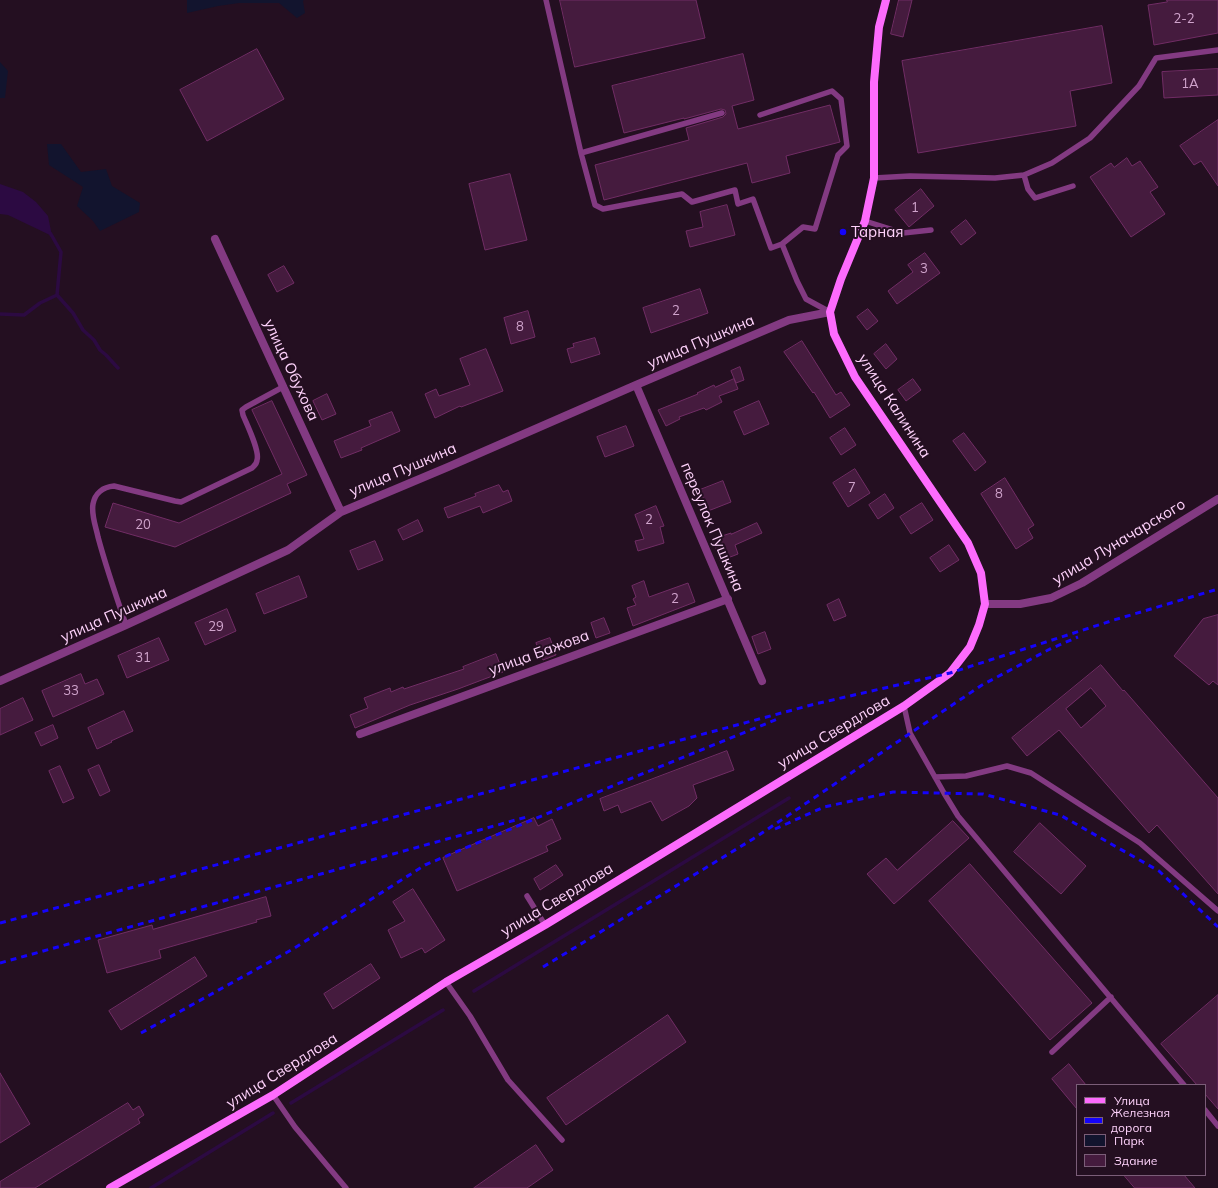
<!DOCTYPE html>
<html>
<head>
<meta charset="utf-8">
<style>
  body { margin:0 }
  #map { position:relative; width:1218px; height:1188px; overflow:hidden; background:#240f21; font-family:Mulish,sans-serif }
  canvas { display:block }
  .legend { position:absolute; left:1076px; top:1084px; width:130px; height:92px; box-sizing:border-box; background:#240f21; border:1px solid #7b5d78; margin:0; padding:5px 7px; list-style:none; font-size:12px; color:#fed2fb }
  .legend li { display:flex; align-items:center; gap:8px; height:20px }
  .legend b { width:20px; border:1px solid #7b5d78 }
</style>
</head>
<body>
<div id="map">
<canvas width="1218" height="1188"></canvas>
<ul class="legend">
<li><b style="height:5px;background:#fd6bfd"></b>Улица</li>
<li><b style="height:5px;background:#1503fa"></b>Железная дорога</li>
<li><b style="height:11px;background:#12142e"></b>Парк</li>
<li><b style="height:11px;background:#451b3e"></b>Здание</li>
</ul>
</div>
<script>
const g = document.querySelector('canvas').getContext('2d');
g.lineJoin = 'round';
function fillPath(path, color) {
  g.fillStyle = color;
  g.fill(path, 'evenodd');
}
function strokePath(path, color, width, dash) {
  g.strokeStyle = color;
  g.lineWidth = width;
  g.lineCap = dash ? 'butt' : 'round';
  g.setLineDash(dash || []);
  g.stroke(path);
}
function drawText(font, color, halo, rows, align = 'center') {
  g.font = font + ' Mulish,sans-serif';
  g.lineWidth = 4;
  g.setLineDash([]);
  g.textBaseline = 'middle';
  g.strokeStyle = halo;
  g.fillStyle = color;
  for (const [text, x, y, turn = 0] of rows) {
    g.save();
    g.translate(x, y);
    g.rotate((+turn || 0) * Math.PI / 180);
    g.textAlign = isNaN(turn) ? turn : align;
    if (halo) g.strokeText(text, 0, 0);
    g.fillText(text, 0, 0);
    g.restore();
  }
}
fillPath(new Path2D(`
  M 187,0 L 304,0 L 303,1 L 305,13 L 297,18 L 279,3 L 239,3 L 218,6 L 187,13 Z
  M 0,62 L 8,71 L 5,98 L 0,98 Z
  M 47,144 L 61,144 L 81,172 L 106,169 L 112,186 L 140,203 L 139,212 L 100,231 L 93,221 L 77,206 L 83,187 L 49,165 Z`), '#12142e');
fillPath(new Path2D(`
  M 0,184 L 23,192 L 36,202 L 48,216 L 52,236 L 8,215 L 0,214 Z`), '#2c0a42');
strokePath(new Path2D(`
  M 50,233 L 52,236 L 61,252 L 57,295 L 73,313 L 83,330 L 94,340 L 100,350 L 106,355 L 118,368
  M 0,314 L 24,315 L 40,303 L 57,295
  M 474,991 L 789,798
  M 291,1103 L 443,1010
  M 151,1188 L 273,1113`), '#2c0a42', 3.5);
const building = new Path2D(`
  M 560,0 L 696,0 L 705,38 L 575,67 Z
  M 899,0 L 912,0 L 903,37 L 891,34 Z
  M 1167,0 L 1218,0 L 1218,33 L 1154,45 L 1148,5 L 1167,2 Z
  M 1102,26 L 1112,83 L 1070,91 L 1076,126 L 918,153 L 902,61 Z
  M 257,49 L 284,99 L 207,141 L 180,90 Z
  M 743,54 L 754,100 L 732,106 L 738,129 L 830,105 L 840,142 L 786,156 L 790,173 L 752,183 L 747,163 L 604,200 L 595,165 L 689,140 L 686,128 L 723,117 L 726,114 L 725,110 L 721,109 L 684,119 L 684,118 L 624,133 L 612,86 Z
  M 1218,69 L 1218,95 L 1164,98 L 1162,72 Z
  M 1218,120 L 1218,186 L 1201,161 L 1194,165 L 1180,146 Z
  M 1127,158 L 1132,166 L 1140,161 L 1158,187 L 1150,192 L 1165,214 L 1131,237 L 1090,177 L 1111,163 L 1114,167 Z
  M 510,174 L 527,240 L 485,250 L 469,184 Z
  M 921,189 L 934,206 L 909,227 L 895,210 Z
  M 727,205 L 735,235 L 690,247 L 686,231 L 703,227 L 700,212 Z
  M 966,220 L 976,233 L 961,245 L 951,232 Z
  M 925,253 L 940,273 L 897,304 L 888,291 L 913,272 L 908,265 Z
  M 284,266 L 294,283 L 277,292 L 268,275 Z
  M 700,289 L 708,313 L 651,333 L 643,308 Z
  M 868,309 L 878,321 L 867,330 L 857,317 Z
  M 528,311 L 535,337 L 511,344 L 504,318 Z
  M 595,338 L 600,354 L 571,363 L 567,349 L 574,347 L 573,344 Z
  M 802,341 L 836,395 L 841,392 L 850,405 L 830,418 L 814,392 L 813,393 L 784,352 Z
  M 886,344 L 897,359 L 886,369 L 874,354 Z
  M 486,349 L 503,391 L 461,407 L 460,406 L 435,418 L 425,394 L 436,389 L 439,396 L 470,385 L 460,359 Z
  M 740,367 L 744,380 L 736,383 L 731,371 Z
  M 734,379 L 738,389 L 719,396 L 722,402 L 706,410 L 704,408 L 679,417 L 680,419 L 666,426 L 658,410 L 698,394 L 697,393 L 714,385 L 715,387 Z
  M 913,379 L 921,390 L 906,401 L 898,390 Z
  M 327,394 L 336,414 L 322,420 L 313,401 Z
  M 272,401 L 307,475 L 287,484 L 291,493 L 175,547 L 105,527 L 113,503 L 179,523 L 282,474 L 252,410 Z
  M 759,401 L 769,424 L 744,435 L 734,412 Z
  M 392,412 L 400,431 L 361,448 L 362,450 L 341,458 L 334,441 L 371,426 L 369,421 Z
  M 626,426 L 634,446 L 605,457 L 597,437 Z
  M 845,428 L 856,445 L 841,455 L 830,438 Z
  M 964,433 L 986,462 L 975,471 L 953,441 Z
  M 855,469 L 870,493 L 848,507 L 833,483 Z
  M 1005,478 L 1034,525 L 1028,529 L 1033,538 L 1016,549 L 981,494 Z
  M 723,481 L 731,502 L 708,511 L 700,490 Z
  M 499,485 L 503,492 L 508,490 L 512,501 L 483,513 L 480,506 L 448,518 L 444,508 L 476,496 L 475,494 Z
  M 885,494 L 894,508 L 878,519 L 869,505 Z
  M 922,503 L 933,520 L 911,534 L 900,517 Z
  M 656,506 L 664,526 L 660,527 L 664,543 L 638,551 L 635,541 L 644,539 L 635,515 Z
  M 418,520 L 423,531 L 403,540 L 398,530 Z
  M 757,523 L 762,533 L 735,545 L 738,554 L 720,561 L 713,539 L 731,533 L 731,534 Z
  M 375,541 L 383,560 L 358,570 L 350,551 Z
  M 949,545 L 959,560 L 940,572 L 930,558 Z
  M 299,576 L 307,597 L 264,614 L 256,594 Z
  M 644,581 L 649,597 L 688,583 L 695,602 L 633,626 L 627,608 L 636,605 L 633,599 L 636,597 L 632,586 Z
  M 839,599 L 846,616 L 834,621 L 827,605 Z
  M 227,609 L 236,631 L 205,645 L 195,623 Z
  M 1218,615 L 1218,685 L 1213,681 L 1209,685 L 1174,656 L 1203,619 Z
  M 604,618 L 610,633 L 596,638 L 591,623 Z
  M 765,632 L 771,649 L 758,654 L 752,637 Z
  M 159,638 L 169,660 L 127,678 L 118,656 Z
  M 550,638 L 556,655 L 543,660 L 536,643 Z
  M 496,654 L 503,672 L 458,689 L 410,705 L 355,728 L 350,715 L 368,708 L 364,698 L 390,688 L 391,692 L 403,687 L 404,689 L 464,669 L 463,667 Z
  M 1101,665 L 1123,691 L 1124,690 L 1218,798 L 1218,894 L 1157,825 L 1149,833 L 1059,730 L 1027,756 L 1012,738 ZM 1091,688 L 1106,706 L 1081,728 L 1066,709 Z
  M 81,674 L 85,684 L 97,679 L 104,694 L 53,717 L 42,691 Z
  M 23,698 L 33,720 L 0,735 L 0,709 Z
  M 124,711 L 133,731 L 111,741 L 112,742 L 97,749 L 88,728 Z
  M 53,725 L 58,738 L 41,746 L 35,733 Z
  M 727,751 L 734,770 L 693,785 L 697,798 L 689,806 L 662,821 L 651,801 L 621,813 L 618,805 L 604,811 L 600,799 Z
  M 99,765 L 110,791 L 100,796 L 88,770 Z
  M 60,766 L 74,798 L 63,803 L 49,771 Z
  M 534,818 L 538,826 L 552,819 L 561,839 L 546,846 L 548,851 L 457,891 L 443,858 Z
  M 953,821 L 969,838 L 894,904 L 867,874 L 886,858 L 897,870 Z
  M 1040,823 L 1086,866 L 1061,894 L 1014,852 Z
  M 970,864 L 1092,1003 L 1050,1040 L 929,901 Z
  M 556,865 L 563,875 L 540,890 L 534,879 Z
  M 413,889 L 445,940 L 425,953 L 422,948 L 401,958 L 388,930 L 405,921 L 393,902 Z
  M 266,897 L 271,916 L 256,920 L 257,922 L 159,950 L 161,958 L 107,973 L 98,940 L 152,925 L 153,929 Z
  M 195,957 L 207,976 L 121,1030 L 109,1011 Z
  M 371,964 L 380,978 L 333,1009 L 324,994 Z
  M 1218,995 L 1218,1109 L 1205,1094 L 1205,1085 L 1197,1085 L 1161,1044 Z
  M 668,1015 L 686,1042 L 566,1125 L 547,1098 Z
  M 1069,1064 L 1086,1085 L 1077,1085 L 1077,1109 L 1052,1079 Z
  M 0,1073 L 30,1124 L 0,1143 Z
  M 128,1103 L 133,1110 L 139,1106 L 144,1115 L 138,1119 L 140,1123 L 35,1188 L 0,1188 L 0,1182 Z
  M 536,1145 L 553,1170 L 527,1188 L 474,1188 Z
  M 1124,1175 L 1184,1175 L 1195,1188 L 1135,1188 Z`);
fillPath(building, '#451b3e');
strokePath(building, '#712d65', 1);
strokePath(new Path2D(`
  M 546,0 L 581,153
  M 722,113 L 581,153 L 595,205 L 603,209 L 682,194 L 692,202 L 735,190 L 738,204 L 753,199 L 771,248 L 782,244 L 797,281 L 806,299 L 830,312
  M 760,115 L 832,91 L 841,99 L 847,146 L 838,155 L 815,229 L 803,227 L 782,244
  M 1024,175 L 1028,189 L 1035,198 L 1073,186
  M 874,178 L 910,176 L 995,178 L 1024,175 L 1052,163 L 1090,138 L 1139,86 L 1156,58 L 1218,50
  M 865,221 L 903,233 L 931,230
  M 126,625 C 116,596 106,567 98,537 C 96,527 91,515 93,504 C 95,493 103,487 114,486 L 175,501 L 181,502 L 252,468 C 254,466 257,464 257,460 C 260,451 247,425 243,415 L 242,410 L 246,407 L 283,387
  M 904,706 L 910,733 L 944,793 L 958,816 L 1184,1085
  M 935,777 L 966,776 L 1007,766 L 1031,773 L 1140,843 L 1218,911
  M 527,896 L 545,925
  M 446,982 L 470,1016 L 508,1080 L 562,1140
  M 1052,1052 L 1111,997
  M 273,1095 L 295,1127 L 346,1188
  M 1205,1110 L 1218,1126`), '#833a82', 5.5);
strokePath(new Path2D(`
  M 215,239 L 341,512
  M 636,385 L 762,681
  M 985,604 L 1020,604 L 1051,598 L 1082,583 L 1218,499
  M 0,681 L 126,625 L 288,550 L 341,512 L 448,467 L 636,385 L 789,320 L 830,312
  M 360,734 L 728,599`), '#833a82', 8);
strokePath(new Path2D(`
  M 110,1188 L 273,1095 L 446,982 L 545,925 L 904,706 L 950,673 L 970,647 L 979,625 L 985,604 L 981,573 L 968,543 L 855,377 L 834,334 L 830,312 L 841,279 L 865,221 L 874,178 L 874,82 L 879,27 L 886,0`), '#fd6bfd', 8);
strokePath(new Path2D(`
  M 775,829 L 824,807 L 893,792 L 983,794 L 1060,815 L 1159,871 L 1218,927
  M 0,923 L 815,704 L 950,673 L 1114,620 L 1218,589
  M 0,963 L 530,816
  M 543,967 L 753,839 L 982,685 L 1050,649 L 1078,637
  M 141,1033 L 293,949 L 425,865 L 615,785 L 780,718`), '#1503fa', 3, [6, 5]);
for (const [x, y, r, color] of [
  [843,232,4,"#1503fa"]
]) {
  const dot = new Path2D();
  dot.arc(x, y, r, 0, 2 * Math.PI);
  g.fillStyle = color;
  g.fill(dot);
  strokePath(dot, '#240f21', 1.5);
}
drawText('13px', '#d0a4cc', null, [
  ["2-2",1184,19],
  ["1А",1190,84],
  ["1",915,208],
  ["3",924,269],
  ["2",676,311],
  ["8",520,327],
  ["7",852,488],
  ["8",999,494],
  ["2",649,520],
  ["20",143,525],
  ["2",675,599],
  ["29",216,627],
  ["31",143,658],
  ["33",71,691]
]);
drawText('15px', '#fed2fb', '#240f21', [
  ["Тарная",851,232]
], 'left');
drawText('15px', '#fed2fb', '#240f21', [
  ["улица Пушкина",701,342,-23],
  ["улица Обухова",291,370,65],
  ["улица Калинина",894,406,57],
  ["улица Пушкина",403,470,-23],
  ["переулок Пушкина",712,527,67],
  ["улица Луначарского",1119,542,-31],
  ["улица Пушкина",114,615,-24],
  ["улица Бажова",539,653,-20],
  ["улица Свердлова",834,732,-31],
  ["улица Свердлова",557,900,-31],
  ["улица Свердлова",282,1071,-32]
]);
</script>
</body>
</html>
